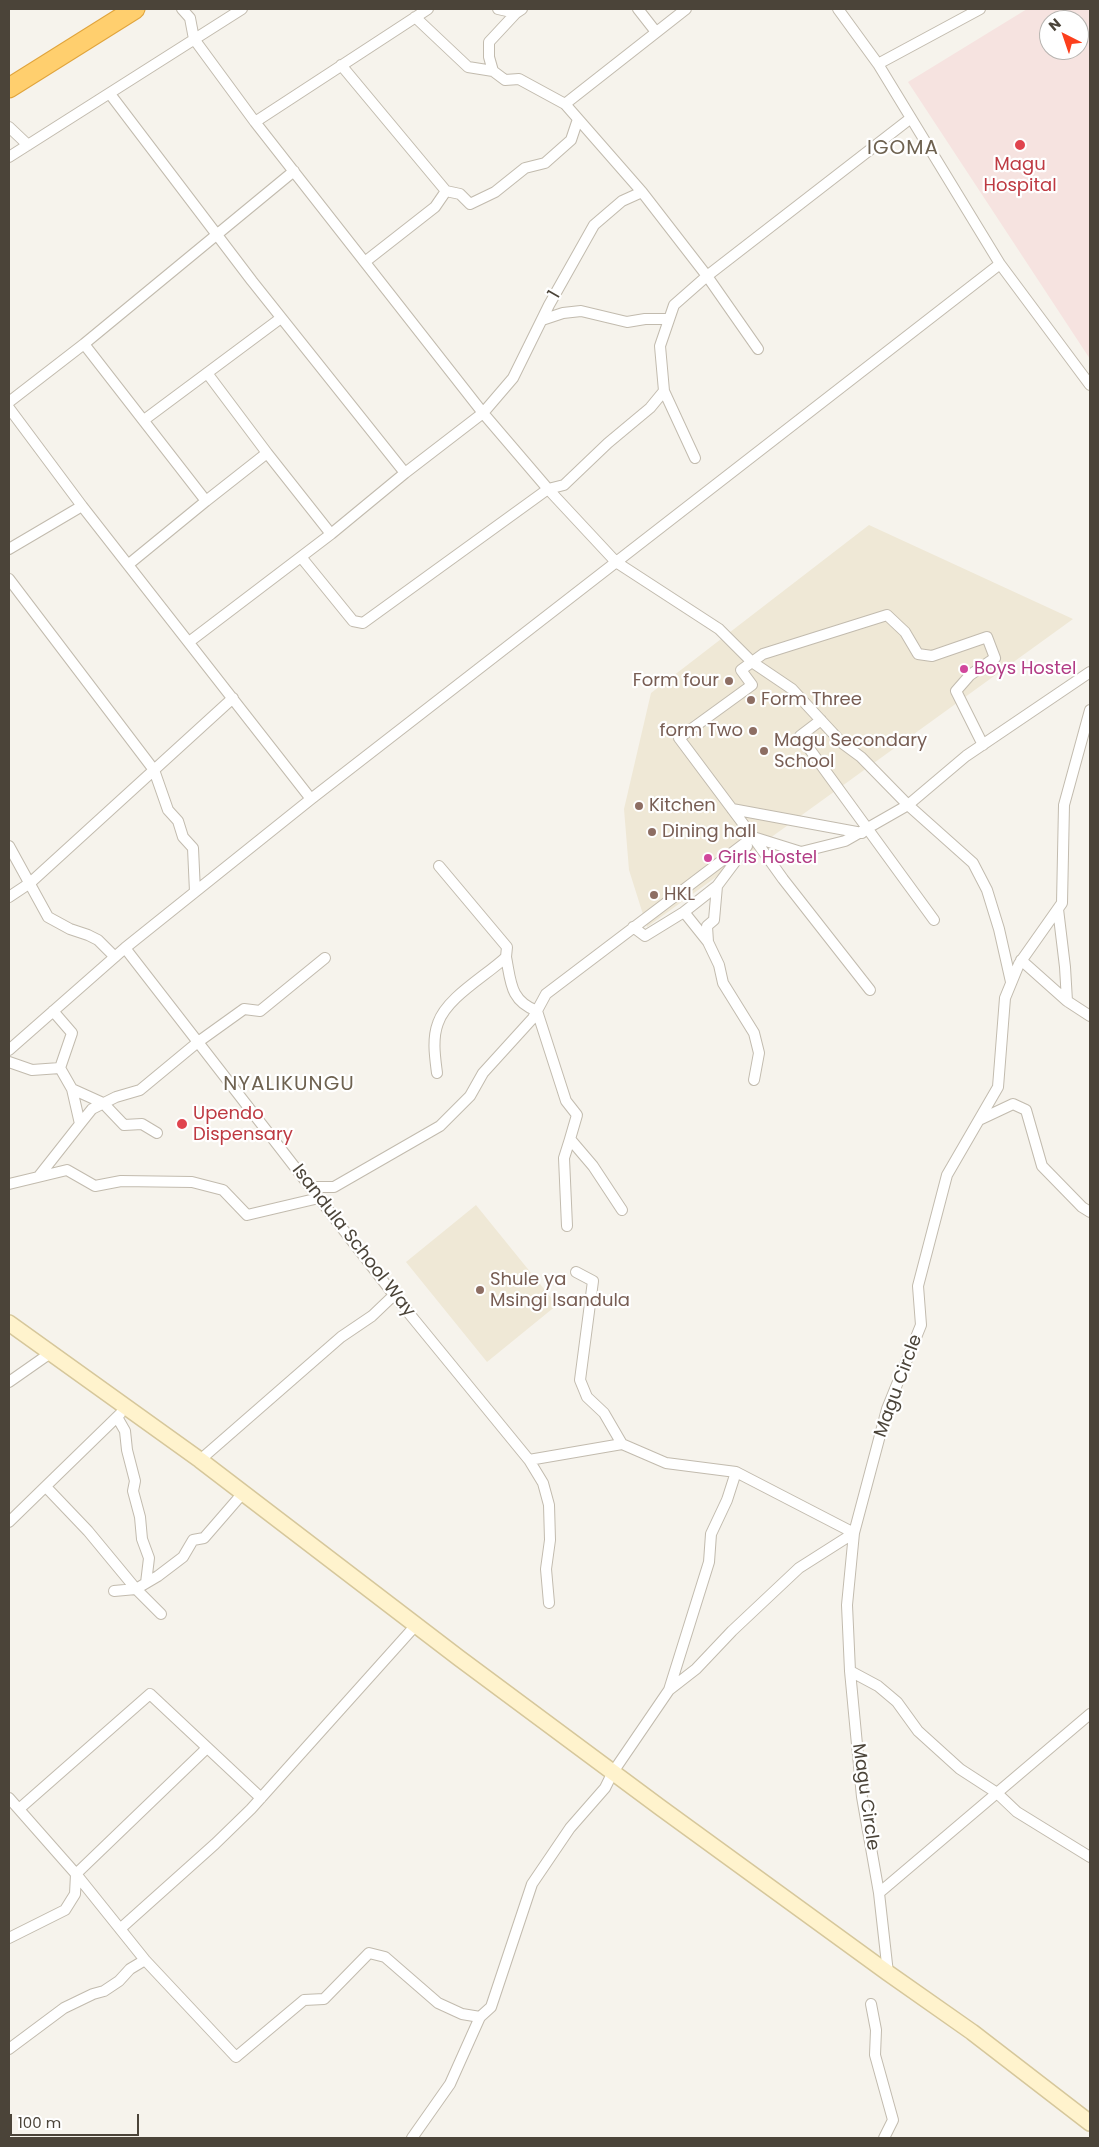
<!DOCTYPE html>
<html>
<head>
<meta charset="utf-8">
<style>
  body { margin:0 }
  #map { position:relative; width:1099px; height:2147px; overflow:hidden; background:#f6f3ec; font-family:Poppins,sans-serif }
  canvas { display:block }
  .frame { position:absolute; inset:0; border:10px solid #4b4439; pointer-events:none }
  .north { position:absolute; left:1039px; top:10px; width:50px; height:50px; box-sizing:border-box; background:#fff; border:1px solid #b7b4b0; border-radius:50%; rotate:319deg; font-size:14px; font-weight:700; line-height:20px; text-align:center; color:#4b4439 }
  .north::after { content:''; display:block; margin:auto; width:18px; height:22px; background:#fc3f1d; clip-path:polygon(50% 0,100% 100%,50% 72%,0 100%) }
  .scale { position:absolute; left:10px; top:2114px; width:129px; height:22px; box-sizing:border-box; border:2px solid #4b4439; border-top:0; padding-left:6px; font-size:15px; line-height:18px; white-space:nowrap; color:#4b4439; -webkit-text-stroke:4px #fff; paint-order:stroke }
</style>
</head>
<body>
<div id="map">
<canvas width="1099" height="2147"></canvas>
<div class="frame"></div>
<div class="north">N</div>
<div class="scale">100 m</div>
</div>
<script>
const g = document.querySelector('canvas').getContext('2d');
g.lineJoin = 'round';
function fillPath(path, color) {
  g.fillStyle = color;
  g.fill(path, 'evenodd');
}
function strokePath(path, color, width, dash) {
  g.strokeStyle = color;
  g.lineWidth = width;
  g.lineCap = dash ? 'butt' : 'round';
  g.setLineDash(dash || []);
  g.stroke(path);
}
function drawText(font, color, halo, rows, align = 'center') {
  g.font = font + ' Poppins,sans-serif';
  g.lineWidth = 4.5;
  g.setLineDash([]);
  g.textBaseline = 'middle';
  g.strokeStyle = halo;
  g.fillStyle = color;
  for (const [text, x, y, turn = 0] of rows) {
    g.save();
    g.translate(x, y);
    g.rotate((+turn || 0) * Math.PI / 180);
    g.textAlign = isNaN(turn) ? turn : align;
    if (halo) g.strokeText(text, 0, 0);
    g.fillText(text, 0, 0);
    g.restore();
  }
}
fillPath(new Path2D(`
  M 869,525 L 1073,619 L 647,927 L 629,870 L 624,809 L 651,693 Z
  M 476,1205 L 557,1305 L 487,1362 L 406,1262 Z`), '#efe8d6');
fillPath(new Path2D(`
  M 1027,9 L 1090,9 L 1090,359 L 908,82 ZM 1049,20 L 1079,20 L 1079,50 L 1049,50 Z`), '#f6e3e0');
const street = new Path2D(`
  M 182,9 L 190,18 L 194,39 L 255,122 L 483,413 L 548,489 L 616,562 L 719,629 L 752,662 L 792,689 L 842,743 L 861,757 L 908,805 L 973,863 L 987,890 L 999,929 L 1011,982
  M 498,9 L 516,13 L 522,9
  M 638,9 L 656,32
  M 686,9 L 565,104 L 642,192 L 707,276 L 911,118
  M 838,9 L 878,64
  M 516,13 L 489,42 L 489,57 L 493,71 L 505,80 L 519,79 L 565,104
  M 415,17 L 468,67 L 493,71
  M 341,65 L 446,191 L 435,207 L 366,261
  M 110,94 L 252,281 L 405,473
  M 255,122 L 428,9
  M 9,127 L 28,145
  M 9,157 L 242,9
  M 446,191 L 460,194 L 470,204 L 495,192 L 525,168 L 545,163 L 571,140 L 578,119
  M 1000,264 L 1090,385
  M 542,320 L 563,313 L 581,311 L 627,322 L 645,319 L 669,319
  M 84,344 L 206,501 L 267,453 L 331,534
  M 207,373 L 267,453
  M 664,391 L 695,458
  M 9,402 L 84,344 L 294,171
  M 9,408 L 82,506 L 311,799
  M 144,420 L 281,318
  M 9,549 L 82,506
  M 301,557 L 353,621 L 363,623 L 548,489 L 564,485 L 608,443 L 650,408 L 664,391 L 660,346 L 674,305 L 707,276 L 758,349
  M 129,564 L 206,501
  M 9,579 L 154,770 L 168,810 L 178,821 L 183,837 L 193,848 L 195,892
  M 189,642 L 331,534 L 405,473 L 483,413 L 513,378 L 549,305 L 594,225 L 622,201 L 642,192
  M 821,720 L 800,736 L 934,920
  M 732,809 L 862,833
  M 753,837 L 679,738 L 752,685 L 741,670 L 763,654 L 887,615 L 905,632 L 918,654 L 932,656 L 987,637 L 995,658 L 970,675 L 956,691 L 983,745
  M 9,846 L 48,917 L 70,929 L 88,935 L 98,940 L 115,957
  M 9,897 L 30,883 L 233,698
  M 1058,909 L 1065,967 L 1067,1001 L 1090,1016
  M 684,912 L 717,886
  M 633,927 L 645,936 L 684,912 L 708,942 L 719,965 L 723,983 L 754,1033 L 759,1053 L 754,1080
  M 708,942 L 707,926 L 714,920 L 717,886 L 747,846
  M 125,948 L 394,1295 L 529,1460 L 543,1483 L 549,1505 L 550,1540 L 546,1569 L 549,1603
  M 506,957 C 511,982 510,1001 537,1011 L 566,1101 L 577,1115 L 570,1139 L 593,1166 L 622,1210
  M 1021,960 L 1067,1001
  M 870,990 L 783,879 L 753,837 L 801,852 L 845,841 L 908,805 L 966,756 L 1090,672
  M 9,1050 L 125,948 L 311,799 L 1000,264 L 878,64 L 980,9
  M 9,1062 L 32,1070 L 60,1068
  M 437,1073 C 435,1057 432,1039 438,1023 C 447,997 486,976 506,957 L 507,947 L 439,866
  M 72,1089 L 103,1103 L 124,1125 L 142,1124 L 157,1133
  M 979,1120 L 1013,1104 L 1026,1110 L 1042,1166 L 1082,1207 L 1090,1212
  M 80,1124 L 92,1109 L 116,1097 L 140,1090 L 198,1042 L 244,1009 L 260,1011 L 325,958
  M 39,1176 L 80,1124 L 72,1089 L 60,1068 L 72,1033 L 53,1011
  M 9,1184 L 67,1170 L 95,1186 L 121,1181 L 192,1182 L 223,1190 L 247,1215 L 319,1198
  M 310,1187 L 334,1187 L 440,1126 L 470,1096 L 483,1073 L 533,1018 L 546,994 L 753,837
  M 567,1226 L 564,1158 L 570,1139
  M 576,1272 L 593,1281 L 580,1380 L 587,1397 L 604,1413 L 622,1444
  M 9,1382 L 49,1354
  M 117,1417 L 125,1431 L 127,1450 L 135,1481 L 133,1491 L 140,1517 L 142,1539 L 149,1558 L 146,1583
  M 200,1460 L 341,1337 L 372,1316 L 394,1295
  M 529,1460 L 622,1444 L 666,1463 L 736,1472 L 854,1533
  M 46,1487 L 88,1531 L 136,1589 L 158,1576 L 183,1557 L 193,1540 L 204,1538 L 243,1493
  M 9,1522 L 120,1414
  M 114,1591 L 136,1589 L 161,1614
  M 850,1671 L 878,1686 L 897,1702 L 918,1731 L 960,1769 L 997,1793 L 1017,1812 L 1090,1857
  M 669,1690 L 696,1669 L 732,1631 L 799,1568 L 854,1533
  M 9,1798 L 76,1874 L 145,1960 L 236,2057 L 304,2000 L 324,1999 L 369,1953 L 385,1957 L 438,2003 L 462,2014 L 480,2017
  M 19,1809 L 150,1694 L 261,1798
  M 879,1893 L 1090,1714
  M 120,1929 L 215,1844 L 251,1809 L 416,1625
  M 9,1938 L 65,1910 L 75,1894 L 76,1874 L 207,1748
  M 888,1973 L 879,1893 L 862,1797 L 850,1671 L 847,1605 L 854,1533 L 887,1409 L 921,1325 L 918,1286 L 947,1175 L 998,1087 L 1005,998 L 1019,964 L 1062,903 L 1064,805 L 1090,710
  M 871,2004 L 876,2030 L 875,2055 L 893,2120 L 884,2138
  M 9,2049 L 64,2008 L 93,1994 L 104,1991 L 119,1981 L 130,1969 L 145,1960
  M 412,2138 L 450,2084 L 480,2017 L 491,2007 L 532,1884 L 570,1828 L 605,1788 L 613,1772 L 669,1690 L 709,1562 L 711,1534 L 727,1500 L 736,1472`);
const secondary = new Path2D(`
  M 9,1323 L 200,1460 L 459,1658 L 661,1808 L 888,1973 L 972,2032 L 1090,2123`);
const highway = new Path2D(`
  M 9,88 L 135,9`);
strokePath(street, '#c2bbae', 12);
strokePath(secondary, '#d6c79b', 18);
strokePath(highway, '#e0a43c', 21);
strokePath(street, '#fff', 10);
strokePath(secondary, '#fff3cd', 15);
strokePath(highway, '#ffcf6e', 19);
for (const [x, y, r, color] of [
  [1020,145,6,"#e0444e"],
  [964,669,5,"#d1479c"],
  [729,681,5,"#8d6e63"],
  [751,700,5,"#8d6e63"],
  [753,731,5,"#8d6e63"],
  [764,751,5,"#8d6e63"],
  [639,806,5,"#8d6e63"],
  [652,832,5,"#8d6e63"],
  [708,858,5,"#d1479c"],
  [654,895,5,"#8d6e63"],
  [182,1124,6,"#e0444e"],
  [480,1290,5,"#8d6e63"]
]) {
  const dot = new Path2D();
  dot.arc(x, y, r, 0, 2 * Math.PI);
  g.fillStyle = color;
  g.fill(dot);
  strokePath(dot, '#fff', 2);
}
drawText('18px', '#be3a42', '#fff', [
  ["Magu",1020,165],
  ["Hospital",1020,186],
  ["Upendo",193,1114,"left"],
  ["Dispensary",193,1135,"left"]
]);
drawText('18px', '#4b4439', '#fff', [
  ["1",555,295,-60],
  ["Isandula School Way",353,1241,52],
  ["Magu Circle",899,1386,-70],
  ["Magu Circle",865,1797,82]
]);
drawText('18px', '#b23c85', '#fff', [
  ["Boys Hostel",974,669],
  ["Girls Hostel",718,858]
], 'left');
drawText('18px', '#785e54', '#fff', [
  ["Form four",719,681,"right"],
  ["Form Three",761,700],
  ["form Two",743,731,"right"],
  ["Magu Secondary",774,741],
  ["School",774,762],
  ["Kitchen",649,806],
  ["Dining hall",662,832],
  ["HKL",664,895],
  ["Shule ya",490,1280],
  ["Msingi Isandula",490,1301]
], 'left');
g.letterSpacing = '1px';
drawText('20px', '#6e6250', '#fff', [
  ["IGOMA",903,149],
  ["NYALIKUNGU",289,1085]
]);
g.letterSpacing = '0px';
</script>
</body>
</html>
